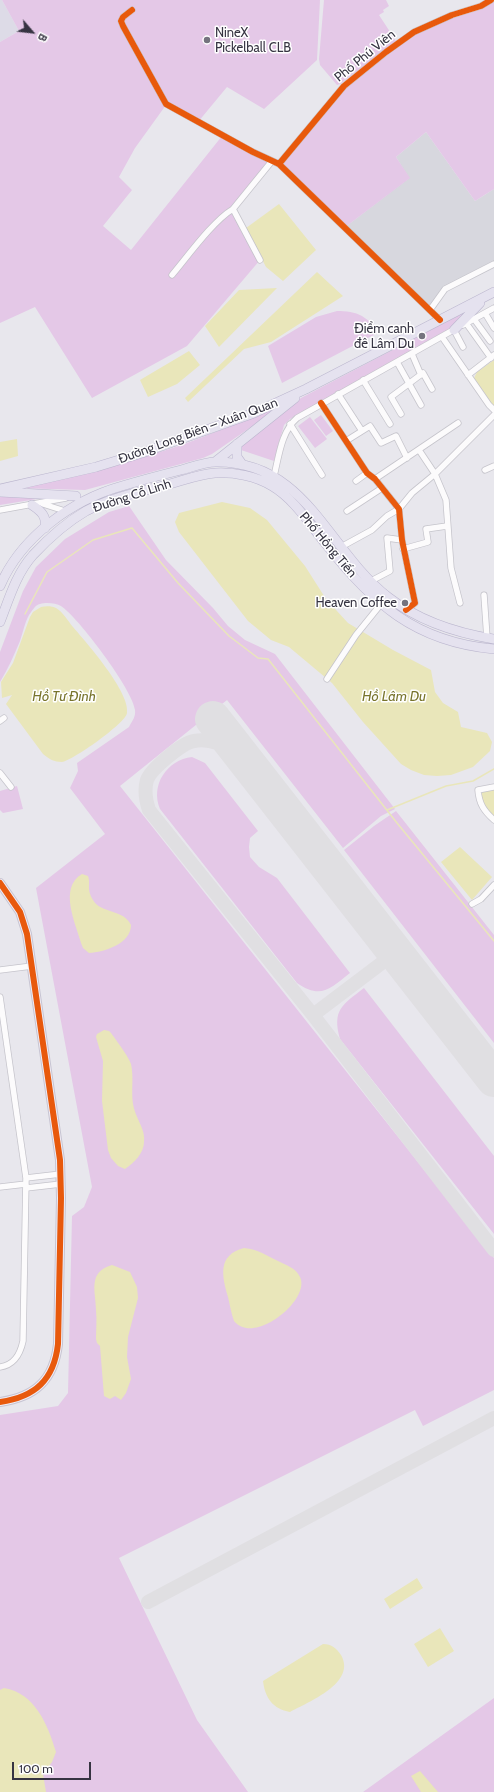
<!DOCTYPE html>
<html>
<head>
<meta charset="utf-8">
<style>
  body { margin:0 }
  #map { position:relative; width:494px; height:1792px; overflow:hidden; background:#e8e7ed; font-family:Cabin,sans-serif }
  canvas { display:block }
  .north { position:absolute; left:12px; top:12px; width:40px; height:40px; -webkit-text-stroke:3px #fff; paint-order:stroke; rotate:118deg; font-size:11px; font-weight:700; line-height:16px; text-align:center; color:#363442 }
  .north::after { content:''; display:block; margin:auto; width:14px; height:18px; background:#363442; clip-path:polygon(50% 0,100% 100%,50% 72%,0 100%) }
  .scale { position:absolute; left:12px; top:1762px; width:79px; height:18px; box-sizing:border-box; border:2px solid #363442; border-top:0; padding-left:5px; font-size:12px; line-height:14px; white-space:nowrap; color:#363442; -webkit-text-stroke:3px #fff; paint-order:stroke }
</style>
</head>
<body>
<div id="map">
<canvas width="494" height="1792"></canvas>
<div class="north">B</div>
<div class="scale">100 m</div>
</div>
<script>
const g = document.querySelector('canvas').getContext('2d');
g.lineJoin = 'round';
function fillPath(path, color) {
  g.fillStyle = color;
  g.fill(path, 'evenodd');
}
function strokePath(path, color, width, dash) {
  g.strokeStyle = color;
  g.lineWidth = width;
  g.lineCap = dash ? 'butt' : 'round';
  g.setLineDash(dash || []);
  g.stroke(path);
}
function drawText(font, color, halo, rows, align = 'center') {
  g.font = font + ' Cabin,sans-serif';
  g.lineWidth = 3;
  g.setLineDash([]);
  g.textBaseline = 'middle';
  g.strokeStyle = halo;
  g.fillStyle = color;
  for (const [text, x, y, turn = 0] of rows) {
    g.save();
    g.translate(x, y);
    g.rotate((+turn || 0) * Math.PI / 180);
    g.textAlign = isNaN(turn) ? turn : align;
    if (halo) g.strokeText(text, 0, 0);
    g.fillText(text, 0, 0);
    g.restore();
  }
}
fillPath(new Path2D(`
  M 0,0 L 2,0 L 19,31 L 0,42 Z`), '#dddbe7');
fillPath(new Path2D(`
  M 426,132 L 475,201 L 494,189 L 494,262 L 443,288 L 430,310 L 344,228 L 409,178 L 396,157 Z`), '#d7d7de');
fillPath(new Path2D(`
  M 2,0 L 320,0 L 317,60 L 264,109 L 227,87 L 198,122 L 166,105 L 135,148 L 119,177 L 132,190 L 103,226 L 131,250 L 222,136 L 270,160 L 233,209 L 260,260 L 187,346 L 92,398 L 35,307 L 0,323 L 0,42 L 19,31 Z
  M 324,0 L 386,0 L 389,6 L 383,10 L 384,12 L 379,15 L 396,41 L 340,84 L 337,85 L 320,65 L 319,59 Z
  M 494,0 L 494,189 L 475,201 L 426,132 L 396,157 L 410,178 L 344,228 L 279,164 L 341,90 L 414,32 Z
  M 337,311 C 346,311 355,312 362,316 C 371,322 375,327 385,329 L 282,383 L 268,346 L 316,317 Z
  M 463,313 L 451,328 L 290,419 L 284,425 L 274,461 L 241,450 L 241,447 L 301,398 Z
  M 293,398 L 212,454 L 203,458 L 85,490 L 16,488 C 59,477 103,468 146,456 C 197,442 245,420 293,398 Z
  M 321,415 L 333,431 L 326,436 L 314,420 Z
  M 310,417 L 327,439 L 315,448 L 298,426 Z
  M 0,495 L 49,497 L 0,505 Z
  M 129,506 L 166,560 L 213,608 L 228,626 L 245,640 L 275,654 L 395,809 L 381,816 L 343,848 L 227,700 L 120,786 L 494,1258 L 494,1390 L 423,1426 L 415,1410 L 119,1558 L 197,1720 L 248,1792 L 0,1792 L 0,1415 L 58,1406 L 68,1393 L 72,1216 L 84,1207 L 92,1187 L 36,888 L 105,834 L 70,788 L 78,771 L 77,763 L 129,727 C 132,721 136,717 135,710 C 133,690 78,617 61,606 C 56,603 46,602 40,604 C 35,605 32,611 29,615 C 25,622 23,632 20,641 C 14,655 8,669 0,682 L 0,652 L 23,591 L 36,567 L 65,539 L 109,512 Z
  M 192,757 L 205,763 L 258,831 L 250,838 L 249,847 L 250,857 L 259,867 L 277,878 L 350,973 C 331,988 321,1000 297,983 L 160,809 C 150,785 167,760 192,757 Z
  M 17,786 L 23,809 L 3,813 L 0,810 L 0,791 Z
  M 396,811 L 494,935 L 494,1043 L 344,850 L 374,826 Z
  M 364,988 L 494,1156 L 494,1234 L 340,1039 C 332,1010 342,1005 364,988 Z
  M 494,1698 L 494,1792 L 363,1792 Z`), '#e4c8e7');
fillPath(new Path2D(`
  M 279,204 L 316,250 L 283,281 L 266,267 L 246,228 Z
  M 317,272 L 343,296 L 271,342 L 244,349 L 188,402 L 185,398 Z
  M 277,288 L 219,347 L 205,326 L 239,290 Z
  M 189,351 L 200,365 L 177,384 L 148,397 L 140,380 Z
  M 494,360 L 494,407 L 473,380 L 477,372 Z
  M 17,439 L 18,456 L 0,461 L 0,442 Z
  M 222,502 L 250,508 L 267,520 L 305,566 L 326,599 L 348,623 L 393,650 L 431,670 L 435,692 L 443,703 L 458,712 L 461,727 L 487,733 L 492,742 L 490,751 L 473,767 L 451,775 L 437,776 L 424,775 L 411,770 L 401,764 L 363,722 L 332,683 L 289,647 L 271,640 L 248,621 L 179,532 L 175,522 L 179,513 Z
  M 41,607 C 46,606 52,606 56,608 C 63,612 68,621 73,627 C 86,642 131,693 127,713 C 126,723 72,761 62,762 C 54,762 49,759 43,754 L 6,704 L 12,695 L 2,698 L 1,682 L 13,663 L 30,617 L 33,612 Z
  M 494,789 L 494,819 L 481,800 L 479,792 Z
  M 460,847 L 492,877 L 472,900 L 441,862 Z
  M 82,874 L 88,876 C 91,885 86,888 93,900 C 101,914 124,909 131,925 C 131,944 104,952 89,953 L 83,948 L 81,943 C 76,924 58,888 82,874 Z
  M 104,1030 L 109,1031 L 111,1033 C 116,1040 129,1057 131,1064 C 134,1077 131,1091 133,1104 C 135,1118 146,1129 144,1142 C 144,1153 134,1163 125,1169 L 118,1166 L 111,1158 L 108,1150 L 102,1101 L 103,1061 L 96,1037 L 97,1034 Z
  M 244,1248 C 258,1249 267,1256 278,1261 C 286,1265 296,1268 300,1277 C 311,1300 254,1346 234,1321 C 231,1313 230,1305 228,1297 C 222,1276 217,1255 244,1248 Z
  M 112,1265 L 130,1272 L 137,1287 L 138,1298 L 128,1337 L 127,1357 L 131,1379 L 126,1393 L 121,1400 L 115,1396 L 110,1399 L 104,1396 L 100,1346 L 97,1343 L 96,1339 C 96,1329 97,1320 96,1310 C 96,1292 87,1272 112,1265 Z
  M 417,1578 L 423,1588 L 390,1609 L 384,1599 Z
  M 440,1628 L 454,1651 L 428,1667 L 414,1644 Z
  M 323,1644 C 332,1644 336,1648 341,1655 C 357,1683 308,1702 290,1712 C 273,1709 265,1698 263,1681 Z
  M 4,1688 C 35,1693 48,1725 56,1752 L 52,1762 L 43,1774 L 46,1792 L 0,1792 L 0,1690 Z
  M 420,1771 L 438,1792 L 421,1792 L 411,1776 Z`), '#e9e6ba');
strokePath(new Path2D(`
  M 25,614 L 47,572 L 93,540 L 132,528 L 178,583 L 229,636 L 258,658 L 268,659 L 397,823 L 494,941
  M 387,810 L 446,786 L 473,781 L 494,769`), '#e9e6ba', 1.5);
strokePath(new Path2D(`
  M 240,754 C 226,746 211,738 194,741 C 182,743 151,769 147,780 C 144,790 146,801 149,810 L 313,1015 L 494,1250
  M 313,1015 L 395,953
  M 148,1602 L 494,1418`), '#e0dfe2', 14);
strokePath(new Path2D(`
  M 213,719 L 494,1079`), '#e0dfe2', 36);
const street = new Path2D(`
  M 132,10 L 123,17 L 121,21 L 123,26 L 166,104 L 253,152 L 279,164 L 440,320
  M 279,164 L 344,86 L 386,52 L 414,32 L 452,15 L 481,6 L 491,0
  M 260,260 L 233,209 L 272,161
  M 172,275 C 188,256 213,221 233,209
  M 430,310 L 445,289 L 494,264
  M 485,313 L 494,328
  M 474,319 L 490,341
  M 466,323 L 491,358
  M 463,325 L 494,308
  M 454,330 L 463,347
  M 442,337 L 489,405 L 494,410
  M 412,354 L 421,375
  M 397,362 L 421,405
  M 468,375 L 494,355
  M 363,380 L 390,424
  M 338,394 L 362,431
  M 321,403 L 367,473 L 375,479 L 399,509 L 402,540 L 415,603 L 406,610
  M 401,414 L 391,397 L 423,373 L 432,389
  M 290,424 L 322,475
  M 346,441 L 370,426 L 381,443 L 396,436 L 407,458
  M 419,450 L 435,474 L 446,500 L 451,568 L 460,603
  M 485,470 L 494,466
  M 274,476 C 279,456 281,432 297,418 L 455,329
  M 375,479 L 458,423
  M 356,481 L 367,473
  M 43,504 L 65,511
  M 0,510 L 66,498
  M 347,511 L 382,488
  M 341,547 L 372,530 L 387,516 L 399,509 L 412,493 L 435,474 L 494,415
  M 403,549 L 428,542 L 426,529 L 447,526
  M 371,581 L 390,571 L 387,538 L 402,540
  M 484,595 L 487,638
  M 327,679 L 356,635 L 381,604
  M 0,721 L 4,718
  M 0,773 L 11,787
  M 494,787 L 478,790 C 479,804 484,811 494,820
  M 472,904 L 481,899 L 494,885
  M 0,970 L 32,966
  M 0,997 L 26,1178 L 23,1341 C 20,1355 14,1365 0,1367
  M 26,1178 L 61,1174
  M 0,1187 L 26,1184
  M 26,1188 L 61,1184`);
const secondary = new Path2D(`
  M 0,883 L 20,912 L 27,934 L 60,1160 L 61,1198 L 58,1344 C 54,1380 35,1397 0,1402`);
const primary = new Path2D(`
  M 454,330 L 480,303
  M 237,444 L 237,457 L 242,464
  M 215,462 L 295,398
  M 0,489 L 96,467 L 142,453 L 254,413 L 306,389 L 494,292
  M 0,492 L 76,496
  M 32,505 C 41,511 47,516 45,528
  M 0,586 C 21,537 72,500 122,486 C 142,480 161,475 181,470 C 192,467 205,462 216,462 C 307,461 327,550 388,597 C 419,621 456,633 494,639
  M 0,622 C 9,599 16,574 33,555 C 48,539 67,522 86,511 C 110,498 140,492 166,485 C 182,481 199,474 215,473 C 234,472 256,476 272,486 C 294,499 309,523 325,543 C 372,603 415,642 494,649`);
strokePath(street, '#c5c4cb', 7);
strokePath(secondary, '#c7c4d2', 10);
strokePath(primary, '#bbb6ce', 10);
strokePath(street, '#fcfbfc', 5.5);
strokePath(secondary, '#f0edf5', 8);
strokePath(primary, '#e5e2ef', 9);
strokePath(new Path2D(`
  M 132,10 L 123,17 L 121,21 L 123,26 L 166,104 L 253,152 L 279,164 L 440,320
  M 279,164 L 344,86 L 386,52 L 414,32 L 452,15 L 481,6 L 491,0
  M 321,403 L 367,473 L 375,479 L 399,509 L 402,540 L 415,603 L 406,610
  M 0,883 L 20,912 L 27,934 L 60,1160 L 61,1198 L 58,1344 C 54,1380 35,1397 0,1402`), '#e8590c', 6);
for (const [x, y, r, color] of [
  [207,40,4,"#74737e"],
  [422,336,4,"#74737e"],
  [405,603,4,"#74737e"]
]) {
  const dot = new Path2D();
  dot.arc(x, y, r, 0, 2 * Math.PI);
  g.fillStyle = color;
  g.fill(dot);
  strokePath(dot, '#fff', 1.5);
}
drawText('13px', '#363442', '#fff', [
  ["NineX",215,33,"left"],
  ["Pickelball CLB",215,48,"left"],
  ["Điểm canh",414,329],
  ["đê Lâm Du",414,344],
  ["Heaven Coffee",397,603]
], 'right');
drawText('13px', '#363442', '#fff', [
  ["Phố Phú Viên",365,56,-39],
  ["Đường Long Biên – Xuân Quan",198,431,-20],
  ["Đường Cổ Linh",132,496,-18],
  ["Phố Hồng Tiến",328,545,50]
]);
drawText('italic 14px', '#78742c', '#fff', [
  ["Hồ Tư Đình",64,697],
  ["Hồ Lâm Du",394,697]
]);
</script>
</body>
</html>
